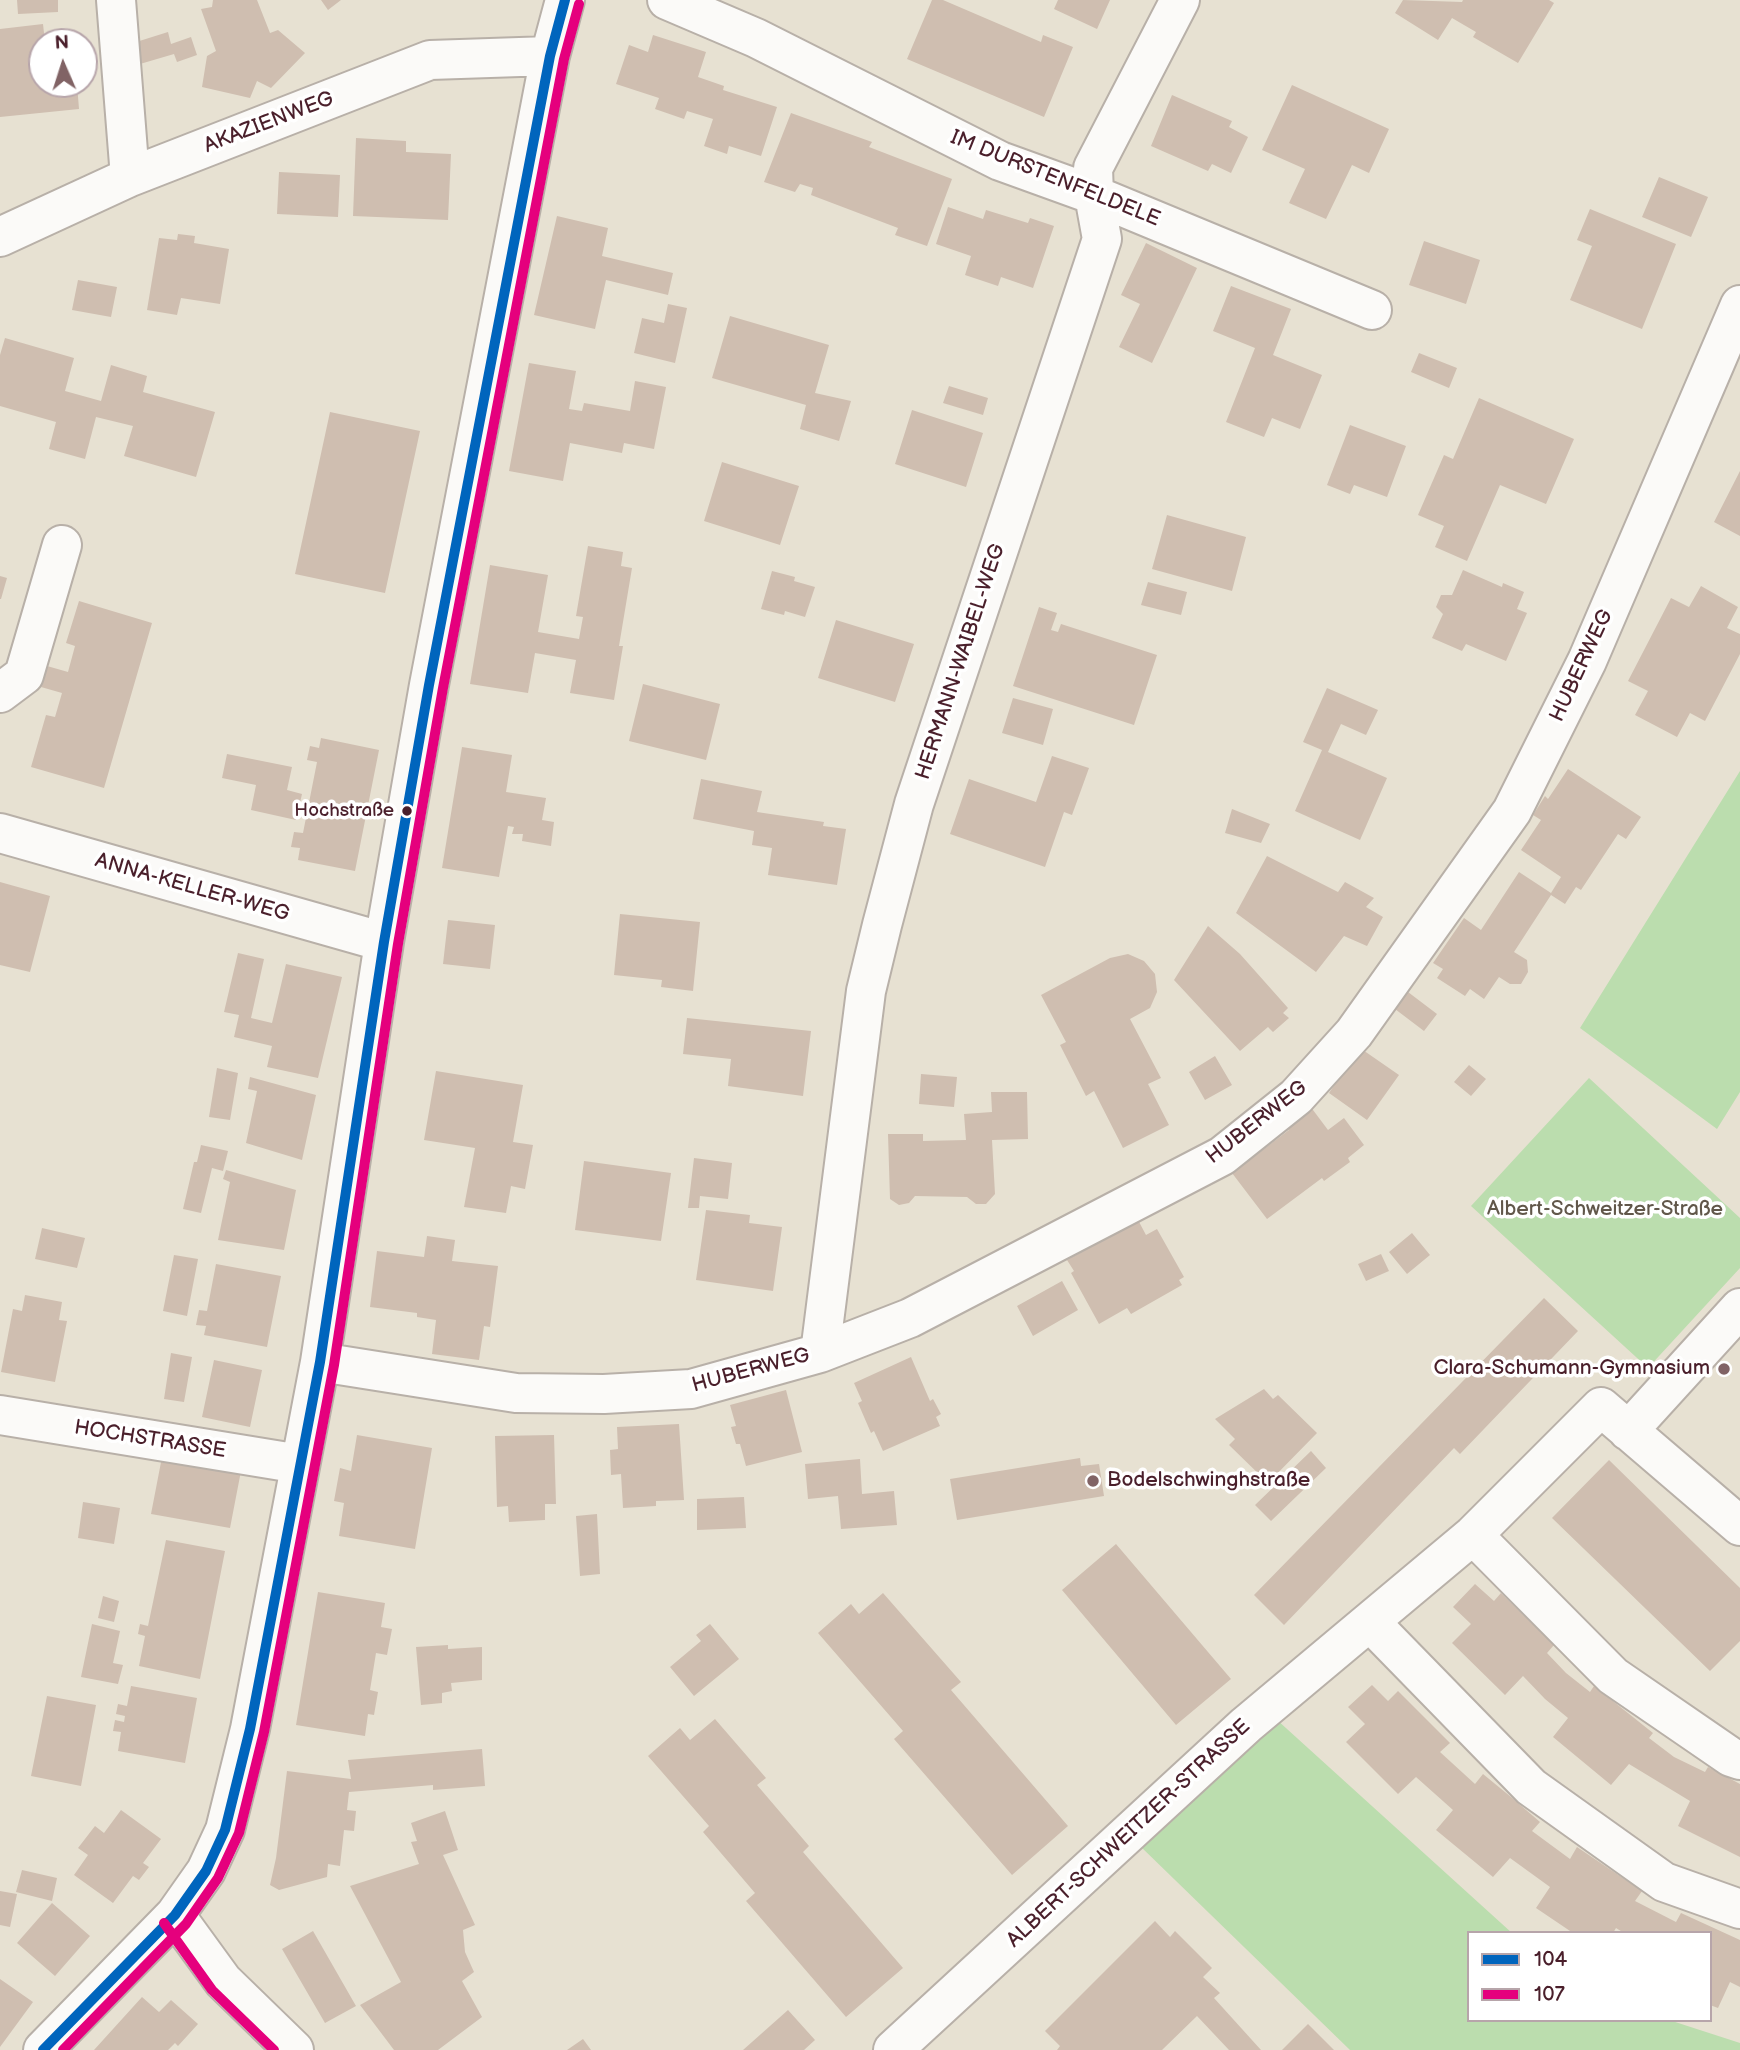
<!DOCTYPE html>
<html>
<head>
<meta charset="utf-8">
<style>
  body { margin:0 }
  #map { position:relative; width:1740px; height:2050px; overflow:hidden; background:#e7e1d2; font-family:"Balsamiq Sans",sans-serif }
  canvas { display:block }
  .legend { position:absolute; left:1467px; top:1931px; width:245px; height:91px; box-sizing:border-box; background:#fff; border:2px solid #b7a5aa; margin:0; padding:9px 12px; list-style:none; font-size:21px; color:#4a1f2b }
  .legend li { display:flex; align-items:center; gap:14px; height:35px }
  .legend b { width:35px; border:2px solid #b7a5aa }
  .north { position:absolute; left:28px; top:28px; width:70px; height:70px; box-sizing:border-box; background:#fff; border:2px solid #b7a5aa; border-radius:50%; rotate:357deg; font-size:19px; font-weight:700; line-height:28px; text-align:center; color:#4a1f2b }
  .north::after { content:''; display:block; margin:auto; width:24px; height:32px; background:#816365; clip-path:polygon(50% 0,100% 100%,50% 72%,0 100%) }
</style>
</head>
<body>
<div id="map">
<canvas width="1740" height="2050"></canvas>
<ul class="legend">
<li><b style="height:9px;background:#0065bd"></b>104</li>
<li><b style="height:9px;background:#e5007d"></b>107</li>
</ul>
<div class="north">N</div>
</div>
<script>
const g = document.querySelector('canvas').getContext('2d');
g.lineJoin = 'round';
function fillPath(path, color) {
  g.fillStyle = color;
  g.fill(path, 'evenodd');
}
function strokePath(path, color, width, dash) {
  g.strokeStyle = color;
  g.lineWidth = width;
  g.lineCap = dash ? 'butt' : 'round';
  g.setLineDash(dash || []);
  g.stroke(path);
}
function drawText(font, color, halo, rows, align = 'center') {
  g.font = font + ' "Balsamiq Sans",sans-serif';
  g.lineWidth = 7;
  g.setLineDash([]);
  g.textBaseline = 'middle';
  g.strokeStyle = halo;
  g.fillStyle = color;
  for (const [text, x, y, turn = 0] of rows) {
    g.save();
    g.translate(x, y);
    g.rotate((+turn || 0) * Math.PI / 180);
    g.textAlign = isNaN(turn) ? turn : align;
    if (halo) g.strokeText(text, 0, 0);
    g.fillText(text, 0, 0);
    g.restore();
  }
}
fillPath(new Path2D(`
  M 1740,771 L 1740,1092 L 1717,1129 L 1580,1028 Z
  M 1589,1078 L 1740,1218 L 1740,1268 L 1648,1368 L 1471,1206 Z
  M 1276,1719 L 1512,1933 L 1469,1933 L 1469,2020 L 1669,2020 L 1740,2043 L 1740,2050 L 1350,2050 L 1139,1845 Z`), '#bbddae');
fillPath(new Path2D(`
  M 17,0 L 58,0 L 58,12 L 18,14 Z
  M 213,0 L 257,0 L 270,33 L 278,30 L 305,53 L 271,88 L 257,81 L 250,98 L 202,87 L 207,56 L 216,51 L 201,9 L 212,7 Z
  M 321,0 L 341,0 L 328,10 Z
  M 932,0 L 943,0 L 1041,42 L 1043,35 L 1073,47 L 1044,117 L 907,59 Z
  M 1058,0 L 1110,0 L 1097,29 L 1054,9 Z
  M 1403,0 L 1462,2 L 1463,0 L 1549,0 L 1554,3 L 1518,63 L 1473,37 L 1476,32 L 1452,18 L 1438,40 L 1395,13 Z
  M 43,24 L 45,42 L 42,42 L 42,84 L 77,84 L 79,109 L 0,117 L 0,29 Z
  M 168,32 L 171,44 L 191,37 L 197,55 L 177,62 L 174,54 L 140,64 L 133,43 Z
  M 653,35 L 706,52 L 698,77 L 724,86 L 723,90 L 777,107 L 761,156 L 729,146 L 727,154 L 704,146 L 713,119 L 687,111 L 684,119 L 655,109 L 659,98 L 616,84 L 629,45 L 648,52 Z
  M 1292,85 L 1389,129 L 1369,173 L 1352,165 L 1326,219 L 1289,203 L 1305,169 L 1262,150 Z
  M 1172,95 L 1232,121 L 1229,127 L 1248,137 L 1231,173 L 1212,164 L 1208,171 L 1151,146 Z
  M 791,113 L 872,142 L 869,147 L 952,179 L 927,246 L 895,235 L 898,228 L 811,195 L 813,188 L 800,184 L 795,192 L 764,182 Z
  M 356,138 L 406,141 L 406,152 L 451,154 L 448,220 L 353,216 Z
  M 279,172 L 340,175 L 338,217 L 277,214 Z
  M 1659,177 L 1708,197 L 1691,237 L 1642,217 Z
  M 948,207 L 983,219 L 986,210 L 1028,223 L 1030,218 L 1054,226 L 1033,288 L 1001,277 L 998,286 L 965,275 L 971,256 L 936,244 Z
  M 1590,209 L 1676,244 L 1642,329 L 1570,300 L 1592,246 L 1577,240 Z
  M 557,216 L 608,228 L 602,256 L 673,273 L 668,295 L 606,280 L 595,329 L 534,315 Z
  M 178,234 L 195,236 L 194,243 L 229,249 L 220,304 L 181,298 L 177,315 L 147,310 L 159,238 L 177,240 Z
  M 1424,241 L 1480,260 L 1466,304 L 1409,285 Z
  M 1146,243 L 1197,268 L 1152,363 L 1119,347 L 1140,304 L 1121,295 Z
  M 78,280 L 117,287 L 111,317 L 72,310 Z
  M 1231,286 L 1291,309 L 1273,355 L 1322,375 L 1300,429 L 1272,418 L 1264,437 L 1226,422 L 1255,348 L 1213,331 Z
  M 668,304 L 687,308 L 675,363 L 634,353 L 642,318 L 664,323 Z
  M 730,316 L 829,345 L 815,393 L 851,401 L 839,441 L 800,429 L 806,405 L 712,378 Z
  M 5,338 L 74,358 L 65,391 L 101,401 L 111,365 L 147,376 L 143,392 L 215,412 L 196,477 L 124,456 L 133,426 L 96,417 L 85,459 L 49,449 L 56,422 L 0,406 L 0,355 Z
  M 1419,353 L 1457,368 L 1449,388 L 1411,372 Z
  M 529,363 L 576,371 L 569,409 L 582,411 L 584,403 L 630,411 L 635,381 L 666,387 L 654,449 L 624,443 L 622,453 L 570,443 L 563,481 L 509,471 Z
  M 949,386 L 988,398 L 983,415 L 943,403 Z
  M 1479,398 L 1574,439 L 1546,504 L 1500,485 L 1467,561 L 1435,547 L 1444,526 L 1418,515 L 1444,455 L 1453,459 Z
  M 912,410 L 983,433 L 966,487 L 895,464 Z
  M 330,412 L 420,431 L 385,593 L 295,574 Z
  M 1350,425 L 1406,446 L 1387,497 L 1354,485 L 1350,494 L 1327,485 Z
  M 722,462 L 799,486 L 780,545 L 704,521 Z
  M 1740,471 L 1740,536 L 1714,522 Z
  M 1167,515 L 1246,537 L 1232,591 L 1152,569 Z
  M 588,546 L 623,552 L 621,566 L 632,568 L 619,646 L 623,646 L 614,700 L 570,693 L 576,660 L 535,653 L 528,693 L 470,684 L 490,565 L 548,575 L 538,632 L 579,639 L 583,617 L 576,616 Z
  M 1463,570 L 1502,587 L 1503,583 L 1524,592 L 1517,609 L 1527,613 L 1506,661 L 1466,644 L 1462,651 L 1432,638 L 1443,614 L 1436,607 L 1441,595 L 1452,595 Z
  M 772,571 L 795,577 L 794,581 L 815,587 L 805,617 L 785,611 L 784,615 L 761,609 Z
  M 0,576 L 7,578 L 1,599 L 0,599 Z
  M 1148,582 L 1187,592 L 1181,615 L 1141,605 Z
  M 1701,586 L 1738,607 L 1727,628 L 1740,634 L 1740,654 L 1705,721 L 1690,713 L 1677,737 L 1635,715 L 1648,691 L 1628,681 L 1671,598 L 1689,607 Z
  M 79,601 L 152,623 L 104,788 L 31,767 L 46,715 L 55,717 L 62,693 L 41,687 L 47,666 L 68,672 L 75,646 L 66,643 Z
  M 1039,607 L 1057,613 L 1051,630 L 1058,632 L 1061,624 L 1157,655 L 1134,725 L 1013,686 Z
  M 836,620 L 914,644 L 895,702 L 818,678 Z
  M 643,684 L 720,704 L 706,760 L 629,741 Z
  M 1327,688 L 1378,710 L 1366,735 L 1341,724 L 1328,752 L 1387,778 L 1360,840 L 1295,811 L 1322,750 L 1303,742 Z
  M 1013,698 L 1053,709 L 1043,745 L 1002,733 Z
  M 321,738 L 379,750 L 355,871 L 298,860 L 300,848 L 291,847 L 294,832 L 303,833 L 317,762 L 307,760 L 310,746 L 319,748 Z
  M 462,747 L 512,755 L 506,792 L 546,798 L 542,820 L 554,822 L 551,846 L 522,841 L 523,834 L 512,834 L 514,827 L 508,826 L 499,877 L 442,868 Z
  M 227,754 L 292,767 L 287,790 L 302,794 L 296,820 L 251,810 L 256,785 L 222,778 Z
  M 1052,756 L 1089,768 L 1072,815 L 1064,812 L 1045,867 L 950,834 L 969,779 L 1036,802 Z
  M 1568,769 L 1641,817 L 1626,839 L 1618,834 L 1581,890 L 1576,887 L 1565,904 L 1551,895 L 1514,952 L 1527,960 L 1528,972 L 1521,984 L 1510,984 L 1499,977 L 1484,999 L 1470,989 L 1465,996 L 1437,978 L 1443,969 L 1433,963 L 1464,918 L 1481,930 L 1519,872 L 1551,893 L 1561,877 L 1521,850 L 1541,820 L 1533,815 L 1545,796 L 1548,799 Z
  M 701,779 L 762,791 L 757,812 L 824,822 L 823,826 L 846,829 L 837,885 L 768,875 L 772,848 L 752,845 L 754,831 L 693,819 Z
  M 1232,809 L 1270,824 L 1261,843 L 1225,833 Z
  M 1267,856 L 1338,892 L 1345,882 L 1374,898 L 1366,907 L 1383,917 L 1367,946 L 1344,936 L 1316,972 L 1236,913 Z
  M 0,882 L 50,896 L 30,972 L 0,965 Z
  M 620,914 L 700,922 L 693,991 L 661,987 L 662,980 L 614,975 Z
  M 448,920 L 495,925 L 490,969 L 443,964 Z
  M 1208,926 L 1240,954 L 1288,1008 L 1283,1013 L 1289,1018 L 1273,1032 L 1268,1027 L 1240,1051 L 1174,980 Z
  M 238,953 L 264,959 L 251,1018 L 272,1023 L 286,964 L 342,977 L 318,1078 L 267,1067 L 272,1046 L 234,1037 L 239,1015 L 224,1012 Z
  M 1128,954 L 1144,961 L 1155,974 L 1157,992 L 1150,1008 L 1130,1019 L 1161,1078 L 1148,1084 L 1169,1125 L 1123,1148 L 1094,1091 L 1086,1096 L 1060,1045 L 1066,1042 L 1041,995 L 1110,958 Z
  M 1408,992 L 1437,1014 L 1424,1031 L 1395,1009 Z
  M 687,1018 L 811,1031 L 803,1096 L 728,1086 L 731,1059 L 683,1054 Z
  M 1360,1048 L 1399,1075 L 1367,1120 L 1329,1093 Z
  M 1215,1056 L 1232,1085 L 1205,1100 L 1189,1072 Z
  M 1469,1065 L 1486,1079 L 1471,1096 L 1454,1082 Z
  M 217,1068 L 238,1073 L 230,1120 L 209,1117 Z
  M 436,1071 L 523,1085 L 513,1142 L 533,1145 L 525,1189 L 511,1186 L 506,1213 L 464,1207 L 475,1148 L 424,1140 Z
  M 921,1074 L 957,1077 L 954,1107 L 919,1104 Z
  M 250,1077 L 316,1095 L 302,1160 L 246,1143 L 257,1091 L 248,1089 Z
  M 991,1092 L 1027,1092 L 1028,1139 L 992,1140 L 995,1194 L 986,1204 L 976,1204 L 967,1197 L 915,1196 L 909,1203 L 899,1205 L 890,1199 L 888,1134 L 923,1134 L 923,1141 L 966,1140 L 964,1114 L 992,1112 Z
  M 1310,1106 L 1328,1130 L 1344,1118 L 1364,1145 L 1348,1158 L 1350,1162 L 1324,1181 L 1322,1178 L 1267,1219 L 1232,1173 L 1289,1130 L 1285,1124 Z
  M 201,1145 L 228,1151 L 223,1171 L 212,1168 L 201,1213 L 183,1209 L 194,1162 L 197,1162 Z
  M 694,1158 L 732,1163 L 728,1199 L 700,1196 L 699,1208 L 688,1208 Z
  M 584,1161 L 671,1173 L 661,1241 L 575,1230 Z
  M 226,1170 L 296,1190 L 284,1250 L 218,1240 L 230,1182 L 223,1179 Z
  M 706,1210 L 750,1215 L 749,1223 L 782,1227 L 773,1291 L 696,1280 Z
  M 1138,1220 L 1146,1235 L 1157,1229 L 1184,1277 L 1179,1280 L 1182,1285 L 1131,1314 L 1127,1308 L 1099,1324 L 1071,1273 L 1074,1271 L 1067,1260 Z
  M 42,1228 L 85,1238 L 77,1268 L 35,1259 Z
  M 1412,1233 L 1430,1255 L 1407,1274 L 1389,1252 Z
  M 427,1236 L 455,1240 L 452,1261 L 498,1266 L 490,1327 L 484,1326 L 479,1360 L 432,1354 L 436,1320 L 417,1317 L 417,1313 L 370,1307 L 377,1251 L 424,1257 Z
  M 1381,1254 L 1389,1271 L 1366,1281 L 1358,1264 Z
  M 174,1255 L 198,1259 L 187,1316 L 163,1311 Z
  M 216,1264 L 281,1276 L 267,1347 L 204,1335 L 206,1326 L 196,1325 L 199,1310 L 207,1311 Z
  M 1062,1281 L 1078,1310 L 1033,1336 L 1017,1306 Z
  M 25,1295 L 62,1302 L 59,1320 L 67,1321 L 55,1382 L 1,1372 L 13,1309 L 22,1311 Z
  M 1544,1298 L 1578,1331 L 1460,1454 L 1454,1448 L 1284,1625 L 1254,1595 Z
  M 171,1353 L 192,1357 L 184,1402 L 164,1399 Z
  M 911,1357 L 930,1401 L 933,1399 L 941,1414 L 936,1417 L 940,1426 L 883,1451 L 874,1431 L 871,1433 L 858,1403 L 862,1401 L 854,1383 Z
  M 214,1360 L 262,1370 L 250,1427 L 202,1417 Z
  M 1264,1389 L 1273,1399 L 1278,1395 L 1317,1433 L 1268,1483 L 1229,1445 L 1235,1439 L 1215,1419 Z
  M 786,1390 L 802,1452 L 746,1466 L 740,1444 L 736,1444 L 731,1427 L 736,1426 L 730,1405 Z
  M 679,1424 L 684,1500 L 656,1501 L 656,1506 L 623,1508 L 621,1474 L 611,1475 L 610,1450 L 618,1449 L 617,1427 Z
  M 357,1435 L 432,1448 L 415,1549 L 339,1536 L 344,1503 L 334,1501 L 340,1468 L 351,1471 Z
  M 554,1435 L 556,1504 L 545,1504 L 545,1520 L 509,1522 L 508,1506 L 497,1507 L 495,1436 Z
  M 1311,1451 L 1326,1468 L 1271,1521 L 1255,1505 Z
  M 162,1457 L 241,1471 L 230,1528 L 151,1514 Z
  M 1080,1458 L 1081,1466 L 1099,1464 L 1104,1496 L 957,1520 L 950,1479 Z
  M 860,1459 L 862,1494 L 894,1491 L 897,1525 L 841,1529 L 838,1496 L 808,1499 L 805,1464 Z
  M 1609,1460 L 1740,1588 L 1740,1641 L 1710,1671 L 1552,1518 Z
  M 744,1497 L 746,1528 L 697,1530 L 697,1499 Z
  M 83,1502 L 120,1508 L 114,1544 L 78,1538 Z
  M 597,1514 L 600,1574 L 580,1576 L 576,1516 Z
  M 166,1540 L 225,1551 L 200,1679 L 139,1666 L 145,1636 L 138,1634 L 140,1624 L 148,1626 Z
  M 1116,1544 L 1231,1679 L 1176,1725 L 1062,1590 Z
  M 1475,1584 L 1494,1601 L 1501,1593 L 1554,1645 L 1547,1653 L 1566,1673 L 1590,1692 L 1594,1686 L 1653,1733 L 1649,1738 L 1674,1757 L 1705,1772 L 1708,1767 L 1740,1784 L 1740,1857 L 1678,1826 L 1690,1801 L 1629,1764 L 1611,1785 L 1553,1737 L 1568,1718 L 1545,1699 L 1523,1676 L 1505,1695 L 1452,1643 L 1471,1624 L 1453,1607 Z
  M 318,1592 L 385,1603 L 381,1627 L 392,1629 L 387,1655 L 376,1653 L 370,1690 L 378,1692 L 374,1715 L 368,1714 L 365,1736 L 296,1725 Z
  M 883,1593 L 961,1682 L 951,1690 L 1068,1826 L 1012,1875 L 894,1739 L 903,1731 L 818,1633 L 851,1604 L 859,1614 Z
  M 103,1596 L 119,1601 L 114,1622 L 98,1618 Z
  M 92,1624 L 120,1631 L 113,1663 L 123,1665 L 118,1684 L 81,1677 Z
  M 710,1624 L 739,1659 L 694,1696 L 670,1667 L 701,1641 L 696,1635 Z
  M 448,1645 L 448,1649 L 482,1647 L 482,1680 L 451,1683 L 452,1691 L 442,1693 L 442,1703 L 421,1705 L 416,1647 Z
  M 1372,1685 L 1388,1701 L 1398,1691 L 1450,1743 L 1440,1752 L 1475,1784 L 1483,1774 L 1511,1797 L 1540,1822 L 1532,1831 L 1570,1859 L 1577,1847 L 1642,1891 L 1635,1901 L 1676,1922 L 1681,1913 L 1740,1940 L 1740,1987 L 1730,1982 L 1718,2008 L 1710,2005 L 1710,1933 L 1624,1933 L 1616,1928 L 1613,1933 L 1573,1933 L 1536,1908 L 1550,1887 L 1510,1858 L 1493,1877 L 1436,1830 L 1453,1810 L 1416,1777 L 1398,1794 L 1346,1742 L 1365,1724 L 1348,1707 Z
  M 131,1686 L 197,1698 L 185,1763 L 118,1751 L 121,1732 L 113,1731 L 115,1720 L 124,1722 L 125,1716 L 116,1714 L 118,1704 L 127,1706 Z
  M 47,1696 L 96,1705 L 81,1786 L 31,1776 Z
  M 715,1719 L 766,1778 L 757,1785 L 809,1846 L 803,1852 L 903,1968 L 846,2017 L 746,1901 L 755,1893 L 703,1832 L 709,1826 L 648,1756 L 680,1728 L 690,1740 Z
  M 482,1749 L 485,1786 L 433,1790 L 433,1785 L 349,1792 L 347,1810 L 356,1811 L 354,1831 L 344,1830 L 340,1866 L 328,1864 L 327,1877 L 279,1890 L 270,1885 L 276,1858 L 287,1771 L 351,1779 L 348,1760 Z
  M 121,1810 L 161,1839 L 143,1863 L 149,1867 L 139,1880 L 133,1876 L 113,1903 L 74,1875 L 88,1855 L 78,1848 L 95,1826 L 104,1833 Z
  M 445,1811 L 458,1850 L 443,1855 L 475,1925 L 463,1930 L 465,1952 L 474,1972 L 462,1981 L 482,2017 L 438,2050 L 394,2050 L 360,2005 L 401,1982 L 350,1886 L 419,1864 L 411,1842 L 417,1841 L 411,1823 Z
  M 22,1870 L 57,1878 L 52,1901 L 16,1892 Z
  M 0,1891 L 17,1894 L 10,1927 L 0,1925 Z
  M 52,1903 L 90,1936 L 55,1976 L 17,1943 Z
  M 1155,1921 L 1170,1937 L 1175,1931 L 1212,1968 L 1203,1977 L 1220,1993 L 1214,1998 L 1261,2050 L 1229,2050 L 1197,2016 L 1162,2050 L 1057,2050 L 1060,2046 L 1045,2031 Z
  M 313,1931 L 356,2006 L 325,2023 L 282,1949 Z
  M 0,1979 L 33,2002 L 0,2047 Z
  M 142,1997 L 159,2012 L 171,2000 L 198,2024 L 178,2046 L 175,2043 L 168,2050 L 94,2050 Z
  M 788,2010 L 815,2040 L 804,2050 L 743,2050 Z
  M 1308,2024 L 1334,2050 L 1282,2050 Z
  M 583,2039 L 591,2050 L 567,2050 Z`), '#cfbeb0');
const minor = new Path2D(`
  M 116,0 L 130,177
  M 667,0 L 756,38 L 1000,161 L 1094,195 L 1372,310
  M 0,237 L 130,177 L 430,60 L 550,56
  M 0,693 L 24,675 L 62,545
  M 0,833 L 384,942
  M 820,1353 L 866,991 L 882,925 L 914,804 L 1102,239 L 1094,195 L 1093,168 L 1180,0
  M 320,1362 L 516,1393 L 604,1394 L 691,1389 L 820,1353 L 910,1318 L 1222,1156 L 1296,1097 L 1354,1033 L 1512,811 L 1587,661 L 1740,305
  M 0,1415 L 300,1464
  M 1628,1431 L 1740,1308
  M 1473,1535 L 1613,1676 L 1731,1757 L 1740,1760
  M 1370,1622 L 1531,1787 L 1664,1882 L 1740,1909
  M 175,1915 L 223,1981 L 294,2050
  M 43,2050 L 175,1915 L 206,1871 L 225,1830 L 250,1729 L 320,1362 L 384,942 L 429,685 L 550,56 L 565,0
  M 893,2050 L 1246,1725 L 1473,1535 L 1601,1407 L 1740,1526`);
strokePath(minor, '#b8b0a8', 42);
strokePath(minor, '#fbfaf8', 38);
strokePath(new Path2D(`
  M 43,2050 L 175,1915 L 206,1871 L 225,1830 L 250,1729 L 320,1362 L 384,942 L 429,685 L 550,56 L 565,0`), '#0065bd', 10);
strokePath(new Path2D(`
  M 164,1923 L 212,1990 L 274,2050
  M 63,2050 L 186,1924 L 218,1878 L 239,1833 L 264,1732 L 334,1365 L 398,944 L 443,688 L 564,59 L 579,4`), '#e5007d', 10);
for (const [x, y, r, color] of [
  [407,811,6,"#4a1f2b"],
  [1724,1369,7,"#816365"],
  [1093,1481,7,"#816365"]
]) {
  const dot = new Path2D();
  dot.arc(x, y, r, 0, 2 * Math.PI);
  g.fillStyle = color;
  g.fill(dot);
  strokePath(dot, '#fff', 2.5);
}
drawText('19px', '#4a1f2b', '#fff', [
  ["Hochstraße",394,811]
], 'right');
drawText('21px', '#4a1f2b', '#fff', [
  ["AKAZIENWEG",269,123,-21],
  ["IM DURSTENFELDELE",1055,179,22],
  ["HERMANN-WAIBEL-WEG",961,662,-72],
  ["HUBERWEG",1582,666,-65],
  ["ANNA-KELLER-WEG",192,888,16],
  ["HUBERWEG",1257,1123,-38],
  ["HUBERWEG",751,1371,-15],
  ["HOCHSTRASSE",150,1440,9],
  ["ALBERT-SCHWEITZER-STRASSE",1129,1834,-43]
]);
drawText('21px', '#61574a', '#fff', [
  ["Albert-Schweitzer-Straße",1605,1210]
]);
drawText('21px', '#4a1f2b', '#fff', [
  ["Clara-Schumann-Gymnasium",1710,1369],
  ["Bodelschwinghstraße",1107,1481,"left"]
], 'right');
</script>
</body>
</html>
